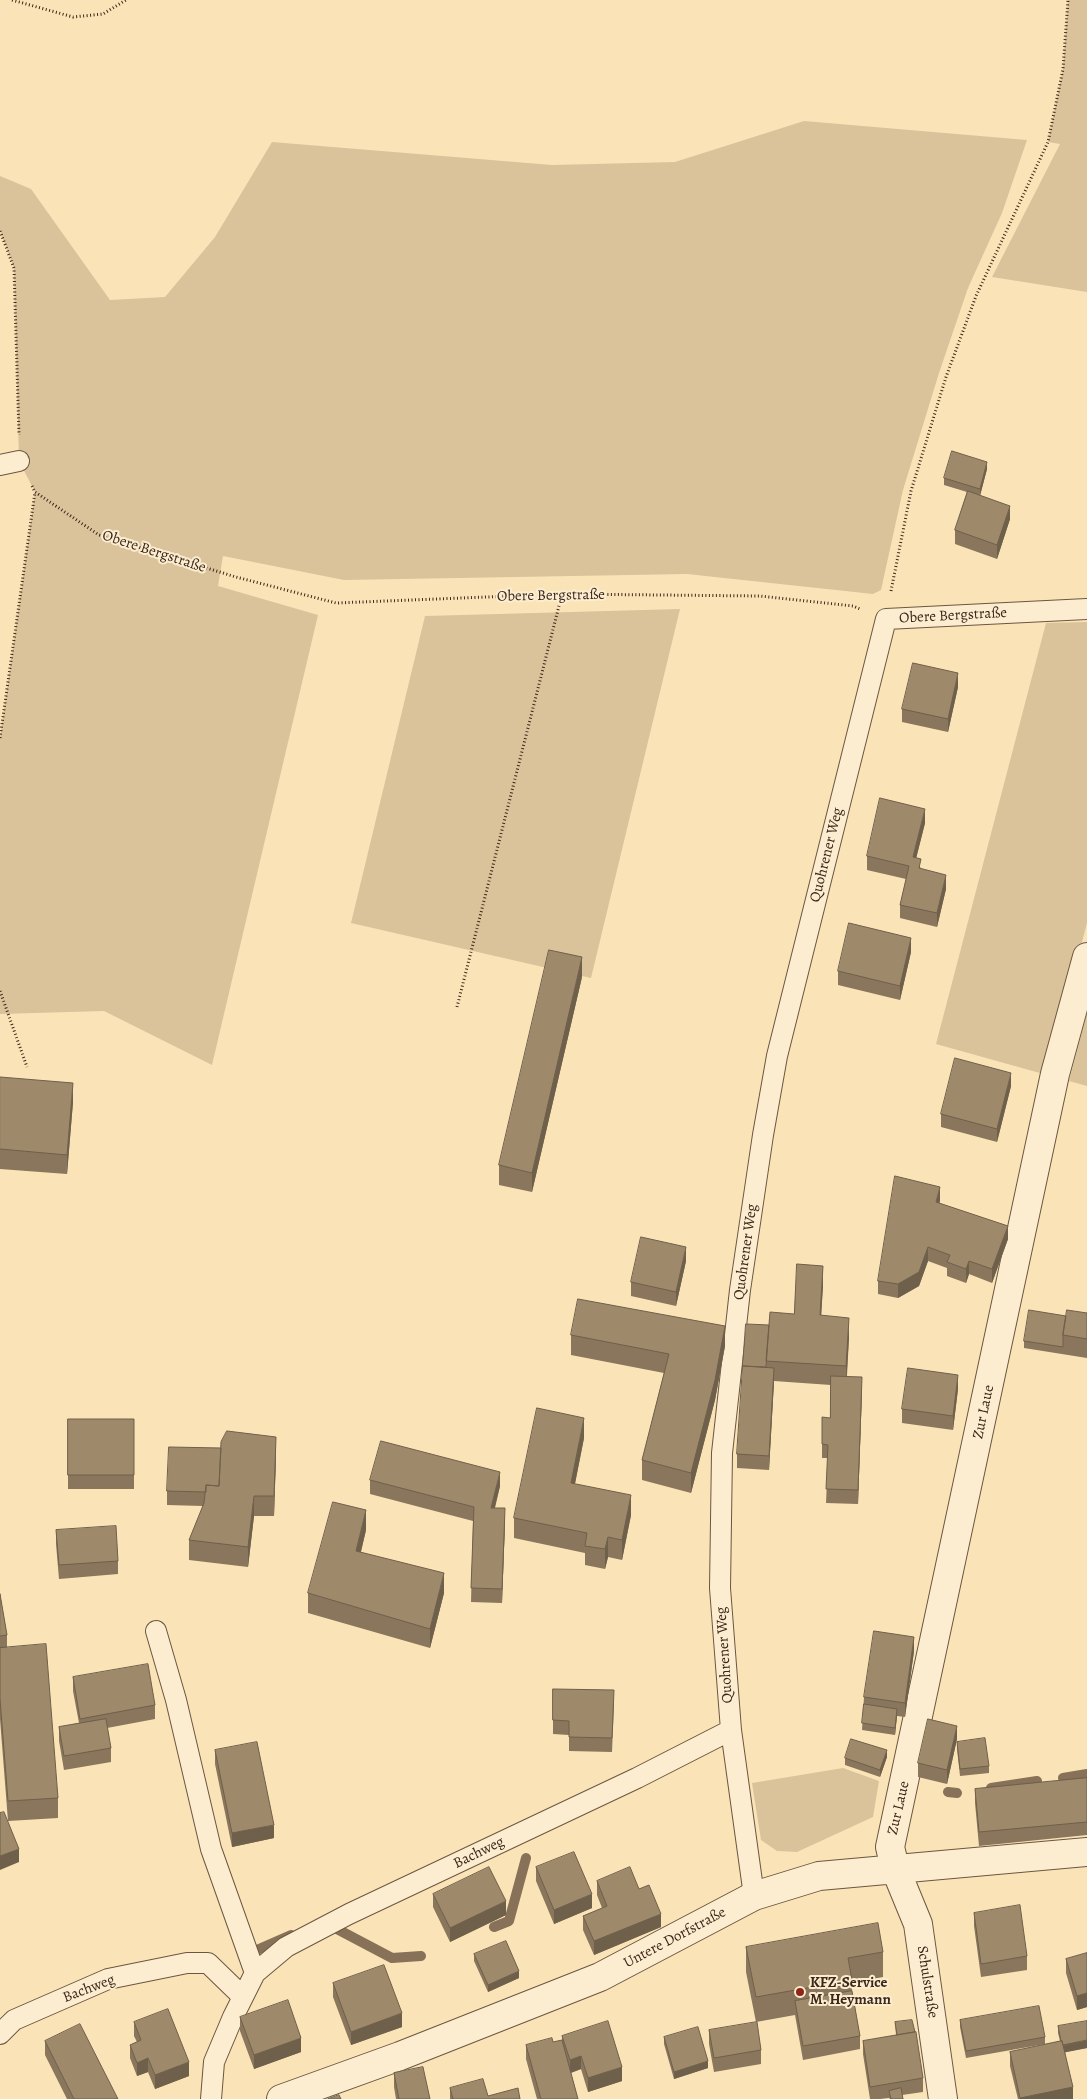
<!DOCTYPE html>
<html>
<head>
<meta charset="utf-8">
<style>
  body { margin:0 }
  canvas { display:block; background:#fae3b6 }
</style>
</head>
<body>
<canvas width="1087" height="2099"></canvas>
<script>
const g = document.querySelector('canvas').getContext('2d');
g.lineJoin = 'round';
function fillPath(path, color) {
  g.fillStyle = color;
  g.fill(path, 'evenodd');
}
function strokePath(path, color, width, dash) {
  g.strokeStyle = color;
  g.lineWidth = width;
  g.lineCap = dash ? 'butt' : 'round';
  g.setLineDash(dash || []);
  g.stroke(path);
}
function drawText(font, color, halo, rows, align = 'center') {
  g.font = font + ' Alegreya,serif';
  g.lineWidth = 4;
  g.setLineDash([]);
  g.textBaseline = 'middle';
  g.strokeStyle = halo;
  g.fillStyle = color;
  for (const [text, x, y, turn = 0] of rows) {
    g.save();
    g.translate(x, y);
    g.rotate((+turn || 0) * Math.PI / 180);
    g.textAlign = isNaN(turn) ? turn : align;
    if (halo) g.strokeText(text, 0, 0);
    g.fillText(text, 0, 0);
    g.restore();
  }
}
fillPath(new Path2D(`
  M 1068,0 L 1087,0 L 1087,292 L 992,277 L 1060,144 L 1048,142 L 1063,69 Z
  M 804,121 L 1027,140 L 1002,213 L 968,288 L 939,373 L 903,490 L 881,590 L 873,594 L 687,574 L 344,580 L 223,556 L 218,586 L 318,615 L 212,1065 L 104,1011 L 0,1014 L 0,738 L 35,492 L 19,461 L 14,268 L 0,231 L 0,176 L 31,189 L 110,300 L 165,297 L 215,237 L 272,142 L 552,165 L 675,162 Z
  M 680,609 L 591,978 L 351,923 L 425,616 Z
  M 1087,622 L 1087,923 L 1047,1075 L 936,1044 L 1046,623 Z
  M 1087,1013 L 1087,1086 L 1069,1081 Z
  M 843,1768 L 879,1781 L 873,1817 L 797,1852 L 777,1851 L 761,1840 L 752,1783 Z`), '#dac39b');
strokePath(new Path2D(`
  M 1063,1778 L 1087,1774
  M 991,1788 L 1037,1781
  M 948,1792 L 957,1793
  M 494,1927 L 509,1921 L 526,1858
  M 337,1929 L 392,1958 L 421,1956
  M 259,1949 L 291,1935`), '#877158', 10);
const service = new Path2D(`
  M 0,465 L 19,461
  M 156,1631 L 176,1700 L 211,1849 L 255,1973
  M 754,1896 L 731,1730 L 720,1588 L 722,1453 L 740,1290 L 763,1135 L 777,1056 L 886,619 L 1087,609
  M 0,2034 L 14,2020 L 108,1979 L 187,1963 L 208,1963 L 243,1997
  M 211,2099 L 214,2062 L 233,2017 L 255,1973 L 286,1947 L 349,1914 L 637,1778 L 731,1730`);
const minor = new Path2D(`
  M 281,2099 L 400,2056 L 600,1977 L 754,1896 L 819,1876 L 1087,1852
  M 943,2099 L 918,1924 L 895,1868 L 890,1847 L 1055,1074 L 1087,957`);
strokePath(service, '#6c5641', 22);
strokePath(minor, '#6c5641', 30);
strokePath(new Path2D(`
  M 12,0 L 73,17 L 103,14 L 126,0
  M 0,231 L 14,268 L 19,435
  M 32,486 L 35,492 L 99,535 L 236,577 L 336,603 L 562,594 L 760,596 L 853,606 L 860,609
  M 891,591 L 911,491 L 946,377 L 976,296 L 1048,142 L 1063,69 L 1068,0
  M 0,738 L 35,492
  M 0,991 L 27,1067
  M 457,1007 L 562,594`), '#3c271a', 3, [1, 2.5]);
strokePath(service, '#fcedd0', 20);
strokePath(minor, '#fcedd0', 28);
fillPath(new Path2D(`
  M 987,469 L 980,495 L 1010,519 L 997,559 L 955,544 L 955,530 L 967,492 L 944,485 L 944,478 Z
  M 958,687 L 948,732 L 902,722 L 902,709 Z
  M 925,823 L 916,858 L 921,869 L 946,889 L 937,927 L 900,918 L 900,905 L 906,879 L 867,870 L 867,856 Z
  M 911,952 L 900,1000 L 838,985 L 838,971 Z
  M 582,977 L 532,1192 L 499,1185 L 499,1165 Z
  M 0,1077 L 73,1102 L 67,1174 L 0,1169 Z
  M 1011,1086 L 997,1142 L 941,1127 L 941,1114 Z
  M 940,1201 L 939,1203 L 1008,1239 L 992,1283 L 969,1274 L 966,1283 L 947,1276 L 947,1268 L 928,1261 L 919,1286 L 898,1298 L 878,1294 L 878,1281 Z
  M 686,1261 L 676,1306 L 631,1296 L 631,1282 Z
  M 823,1285 L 821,1316 L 849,1337 L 847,1376 L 862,1390 L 858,1504 L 826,1503 L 828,1458 L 822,1458 L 822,1444 L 830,1418 L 831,1385 L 774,1381 L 769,1470 L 737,1468 L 737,1454 L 769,1325 L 794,1314 Z
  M 1087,1313 L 1087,1358 L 1024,1348 L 1024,1341 L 1066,1316 Z
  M 571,1335 L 725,1346 L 715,1400 L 691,1493 L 642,1480 L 642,1460 L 664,1373 L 571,1355 Z
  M 958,1389 L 953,1430 L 902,1423 L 902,1409 Z
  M 68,1419 L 134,1419 L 134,1489 L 68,1489 Z
  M 584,1438 L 575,1484 L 631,1515 L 622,1560 L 608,1557 L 605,1569 L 585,1565 L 585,1553 L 514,1538 L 514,1518 Z
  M 276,1456 L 274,1516 L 254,1516 L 248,1567 L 189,1560 L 189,1540 L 203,1506 L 167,1505 L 167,1491 Z
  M 370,1480 L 500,1486 L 495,1508 L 505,1522 L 502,1603 L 471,1602 L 473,1521 L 370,1494 Z
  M 56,1530 L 118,1561 L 118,1574 L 59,1579 L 56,1544 Z
  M 366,1530 L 361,1552 L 444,1593 L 430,1648 L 308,1613 L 308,1593 Z
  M 0,1594 L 7,1635 L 7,1647 L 58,1798 L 58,1818 L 8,1821 L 19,1862 L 8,1821 L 0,1719 Z
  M 914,1651 L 905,1717 L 897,1716 L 895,1735 L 862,1730 L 864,1697 Z
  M 73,1677 L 155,1705 L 155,1719 L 107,1728 L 111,1748 L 111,1762 L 64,1770 L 59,1741 L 59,1727 L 79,1723 L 73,1691 Z
  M 553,1689 L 614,1704 L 612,1752 L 569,1751 L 569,1735 L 553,1734 Z
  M 957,1739 L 947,1784 L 918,1777 L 918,1763 Z
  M 957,1742 L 989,1766 L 989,1773 L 960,1776 L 957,1749 Z
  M 215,1750 L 274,1838 L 232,1847 L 215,1764 Z
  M 887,1757 L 880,1777 L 845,1765 L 845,1758 Z
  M 1087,1778 L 1087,1835 L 979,1846 L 975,1803 L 975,1789 Z
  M 536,1867 L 592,1908 L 554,1924 L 536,1881 Z
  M 597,1881 L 639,1889 L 661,1927 L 594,1955 L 583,1930 L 583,1916 L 602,1908 L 597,1895 Z
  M 433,1894 L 506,1915 L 450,1942 L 433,1907 Z
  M 974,1913 L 1027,1956 L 1027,1970 L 981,1977 L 974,1926 Z
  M 746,1947 L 883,1952 L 883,1977 L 852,1983 L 852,1991 L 860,2036 L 860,2049 L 803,2060 L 795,2015 L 756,2022 L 746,1972 Z
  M 1087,1953 L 1087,2007 L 1077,2010 L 1066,1973 L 1066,1959 Z
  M 474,1954 L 519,1978 L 488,1992 L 474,1961 Z
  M 333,1983 L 402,2027 L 351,2045 L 333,1997 Z
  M 240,2017 L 301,2052 L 254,2069 L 240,2031 Z
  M 960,2020 L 1045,2037 L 1045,2044 L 966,2058 L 960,2027 Z
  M 134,2022 L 189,2076 L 155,2089 L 148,2072 L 137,2076 L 130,2058 L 130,2045 L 137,2042 L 134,2036 Z
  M 895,2022 L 923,2078 L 923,2092 L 902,2095 L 903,2099 L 890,2099 L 889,2098 L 880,2099 L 870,2099 L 863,2054 L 863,2041 L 896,2035 Z
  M 1058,2026 L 1087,2048 L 1065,2052 L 1073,2099 L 1018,2099 L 1010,2066 L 1010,2052 L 1060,2041 L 1058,2033 Z
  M 709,2030 L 761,2050 L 761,2064 L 714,2072 L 709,2044 Z
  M 562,2036 L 622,2081 L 588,2092 L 581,2069 L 571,2073 L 578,2099 L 537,2099 L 526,2059 L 526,2045 L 553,2042 L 562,2042 Z
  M 664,2037 L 708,2068 L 674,2079 L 664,2044 Z
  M 45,2041 L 118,2099 L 67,2099 L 45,2055 Z
  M 394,2073 L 430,2099 L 396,2099 L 394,2087 Z
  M 450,2088 L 488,2096 L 520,2099 L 450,2099 Z`), '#89765c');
fillPath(new Path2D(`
  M 987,462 L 987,469 L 980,496 L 980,489 Z
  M 1010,506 L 1010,519 L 997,559 L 997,545 Z
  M 958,673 L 958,687 L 948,732 L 948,719 Z
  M 925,809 L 925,823 L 913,871 L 913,857 Z
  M 946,875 L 946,889 L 937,927 L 937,913 Z
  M 911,938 L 911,952 L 900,1000 L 900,986 Z
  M 582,957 L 582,977 L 532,1192 L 532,1173 Z
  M 1011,1073 L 1011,1086 L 997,1142 L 997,1129 Z
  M 73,1083 L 73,1102 L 67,1174 L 67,1155 Z
  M 940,1187 L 940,1201 L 936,1216 L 936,1202 Z
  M 1008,1226 L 1008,1239 L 992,1283 L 992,1269 Z
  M 686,1247 L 686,1261 L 676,1306 L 676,1292 Z
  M 928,1247 L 928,1261 L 919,1286 L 898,1298 L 898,1284 Z
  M 969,1261 L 969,1274 L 966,1283 L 966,1269 Z
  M 823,1266 L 823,1285 L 820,1335 L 820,1315 Z
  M 849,1318 L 849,1337 L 846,1386 L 846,1366 Z
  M 725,1326 L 725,1346 L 715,1400 L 691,1493 L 691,1473 Z
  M 774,1368 L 774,1382 L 769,1470 L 769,1456 Z
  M 958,1375 L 958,1389 L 953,1430 L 953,1416 Z
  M 862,1377 L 862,1390 L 858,1504 L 858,1490 Z
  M 584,1418 L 584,1438 L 571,1503 L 571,1483 Z
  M 276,1437 L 276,1456 L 274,1516 L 274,1496 Z
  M 500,1472 L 500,1486 L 491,1522 L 491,1508 Z
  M 631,1495 L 631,1515 L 622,1560 L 622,1540 Z
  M 254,1496 L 254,1516 L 248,1567 L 248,1547 Z
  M 505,1508 L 505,1522 L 502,1603 L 502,1589 Z
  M 366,1510 L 366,1530 L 356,1571 L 356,1551 Z
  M 608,1537 L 608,1557 L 605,1569 L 605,1549 Z
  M 444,1573 L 444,1593 L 430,1648 L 430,1629 Z
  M 914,1637 L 914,1651 L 905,1717 L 905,1703 Z
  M 897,1709 L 897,1716 L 895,1735 L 895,1728 Z
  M 957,1726 L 957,1739 L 947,1784 L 947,1770 Z
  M 887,1750 L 887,1757 L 880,1777 L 880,1770 Z
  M 274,1825 L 274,1838 L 232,1847 L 232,1833 Z
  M 19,1849 L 19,1862 L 0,1870 L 0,1856 Z
  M 592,1894 L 592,1908 L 554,1924 L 554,1910 Z
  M 506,1901 L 506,1915 L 450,1942 L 450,1928 Z
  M 661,1914 L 661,1927 L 594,1955 L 594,1941 Z
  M 519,1971 L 519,1978 L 488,1992 L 488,1985 Z
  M 1087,1993 L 1087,2007 L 1077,2010 L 1077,1996 Z
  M 402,2013 L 402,2027 L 351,2045 L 351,2032 Z
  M 301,2038 L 301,2052 L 254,2069 L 254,2055 Z
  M 1087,2040 L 1087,2048 L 1062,2053 L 1062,2046 Z
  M 581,2056 L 581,2069 L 570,2073 L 570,2060 Z
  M 148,2058 L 148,2072 L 137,2076 L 137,2063 Z
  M 708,2061 L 708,2068 L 674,2079 L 674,2072 Z
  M 189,2062 L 189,2076 L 155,2089 L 155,2075 Z
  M 622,2067 L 622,2081 L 588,2092 L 588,2078 Z
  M 1073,2087 L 1073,2099 L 1020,2099 L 1020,2098 Z`), '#6f604b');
const building = new Path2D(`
  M 952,451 L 987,462 L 980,489 L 944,478 Z
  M 968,491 L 1010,506 L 997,545 L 955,530 Z
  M 913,663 L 958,673 L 948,719 L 902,709 Z
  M 880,798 L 925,809 L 913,857 L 921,859 L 919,868 L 946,875 L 937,913 L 900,905 L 909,866 L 867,856 Z
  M 849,923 L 911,938 L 900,986 L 838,971 Z
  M 549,950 L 582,957 L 532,1173 L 499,1165 Z
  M 955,1058 L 1011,1073 L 997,1129 L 941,1114 Z
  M 0,1077 L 73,1083 L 67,1155 L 0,1149 Z
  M 895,1176 L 940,1187 L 936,1202 L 1008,1226 L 992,1269 L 969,1261 L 966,1269 L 947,1262 L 950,1255 L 928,1247 L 919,1272 L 898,1284 L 878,1281 Z
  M 641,1237 L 686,1247 L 676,1292 L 631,1282 Z
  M 797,1264 L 823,1266 L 820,1315 L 849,1318 L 846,1366 L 766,1361 L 770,1312 L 794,1314 Z
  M 578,1299 L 725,1326 L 715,1380 L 691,1473 L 642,1460 L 669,1354 L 571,1335 Z
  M 1029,1310 L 1066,1316 L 1063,1335 L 1063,1347 L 1024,1341 Z
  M 1067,1310 L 1087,1313 L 1087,1339 L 1063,1335 Z
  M 746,1324 L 769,1325 L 766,1367 L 743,1366 Z
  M 743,1366 L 774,1368 L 769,1456 L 737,1454 Z
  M 908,1368 L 958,1375 L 953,1416 L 902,1409 Z
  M 831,1376 L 862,1377 L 858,1490 L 826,1489 L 828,1445 L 822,1444 L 822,1417 L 830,1418 Z
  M 537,1408 L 584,1418 L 571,1483 L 631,1495 L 622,1540 L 608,1537 L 605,1549 L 585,1546 L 587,1533 L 514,1518 Z
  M 68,1419 L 134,1419 L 134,1475 L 68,1475 Z
  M 227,1431 L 276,1437 L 274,1496 L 254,1496 L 248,1547 L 189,1540 L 204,1503 L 206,1485 L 219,1486 L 221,1442 Z
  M 381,1441 L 500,1472 L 491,1508 L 505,1508 L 502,1589 L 471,1588 L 474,1507 L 370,1480 Z
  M 169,1447 L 221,1448 L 219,1486 L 206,1485 L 206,1492 L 167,1491 Z
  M 333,1502 L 366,1510 L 356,1551 L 444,1573 L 430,1629 L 308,1593 Z
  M 116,1526 L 118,1561 L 59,1565 L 56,1530 Z
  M 0,1594 L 7,1635 L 0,1636 Z
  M 874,1631 L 914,1637 L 905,1703 L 864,1697 Z
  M 46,1644 L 58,1798 L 8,1801 L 0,1699 L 0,1648 Z
  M 148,1664 L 155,1705 L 80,1719 L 73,1677 Z
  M 553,1689 L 614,1690 L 612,1738 L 569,1737 L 569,1721 L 553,1720 Z
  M 864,1704 L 897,1709 L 895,1728 L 862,1723 Z
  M 106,1719 L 111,1748 L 64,1756 L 59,1727 Z
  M 928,1719 L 957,1726 L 947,1770 L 918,1763 Z
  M 985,1738 L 989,1766 L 960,1769 L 957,1742 Z
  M 851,1739 L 887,1750 L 880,1770 L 845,1758 Z
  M 257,1742 L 274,1825 L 232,1833 L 215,1750 Z
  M 1087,1778 L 1087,1822 L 979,1832 L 975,1789 Z
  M 4,1812 L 19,1849 L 0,1856 L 0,1813 Z
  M 574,1852 L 592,1894 L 554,1910 L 536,1867 Z
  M 489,1867 L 506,1901 L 450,1928 L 433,1894 Z
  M 630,1867 L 639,1889 L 649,1885 L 661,1914 L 594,1941 L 583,1916 L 607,1906 L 597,1881 Z
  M 1020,1905 L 1027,1956 L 981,1964 L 974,1913 Z
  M 878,1923 L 883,1952 L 848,1958 L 852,1980 L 756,1997 L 746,1947 Z
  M 506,1941 L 519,1971 L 488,1985 L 474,1954 Z
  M 1087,1953 L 1087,1993 L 1077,1996 L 1066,1959 Z
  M 384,1965 L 402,2013 L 351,2032 L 333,1983 Z
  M 852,1991 L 860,2036 L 803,2046 L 795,2001 Z
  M 288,2000 L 301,2038 L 254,2055 L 240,2017 Z
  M 1039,2006 L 1045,2037 L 966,2051 L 960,2020 Z
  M 168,2009 L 189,2062 L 155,2075 L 148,2058 L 137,2063 L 130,2045 L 141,2040 L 134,2022 Z
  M 912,2020 L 915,2032 L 897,2035 L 895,2022 Z
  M 608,2021 L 622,2067 L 588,2078 L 581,2056 L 570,2060 L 562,2036 Z
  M 1087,2021 L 1087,2040 L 1063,2045 L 1062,2041 L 1061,2041 L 1058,2026 Z
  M 757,2022 L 761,2050 L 714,2058 L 709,2030 Z
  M 80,2024 L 118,2099 L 74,2099 L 45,2041 Z
  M 698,2027 L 708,2061 L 674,2072 L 664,2037 Z
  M 916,2032 L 923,2078 L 870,2087 L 863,2041 Z
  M 552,2038 L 553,2042 L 562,2040 L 578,2099 L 541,2099 L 526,2045 Z
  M 1062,2041 L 1073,2087 L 1020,2098 L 1010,2052 Z
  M 423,2067 L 430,2099 L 399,2099 L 394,2073 Z
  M 483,2079 L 488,2096 L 518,2088 L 520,2099 L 453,2099 L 450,2088 Z
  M 901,2088 L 903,2099 L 891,2099 L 889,2091 Z
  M 339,2095 L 341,2099 L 328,2099 Z`);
fillPath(building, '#9f896b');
strokePath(building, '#6f604b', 1);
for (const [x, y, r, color] of [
  [800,1992,5,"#8f2418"]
]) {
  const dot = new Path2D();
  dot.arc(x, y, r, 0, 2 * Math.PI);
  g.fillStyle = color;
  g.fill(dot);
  strokePath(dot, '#fcedd0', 2);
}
drawText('15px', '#3c271a', '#fcedd0', [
  ["Obere Bergstraße",154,552,18],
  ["Obere Bergstraße",551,596,-1],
  ["Obere Bergstraße",953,616,-3],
  ["Quohrener Weg",827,855,-76],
  ["Quohrener Weg",746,1252,-82],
  ["Zur Laue",984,1412,-78],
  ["Quohrener Weg",725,1655,-94],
  ["Zur Laue",899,1808,-77],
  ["Bachweg",479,1853,-26],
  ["Untere Dorfstraße",675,1938,-28],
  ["Schulstraße",927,1982,81],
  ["Bachweg",89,1989,-21]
]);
drawText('bold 15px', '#3c271a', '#fcedd0', [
  ["KFZ-Service",810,1983],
  ["M. Heymann",810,2000]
], 'left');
</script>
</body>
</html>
